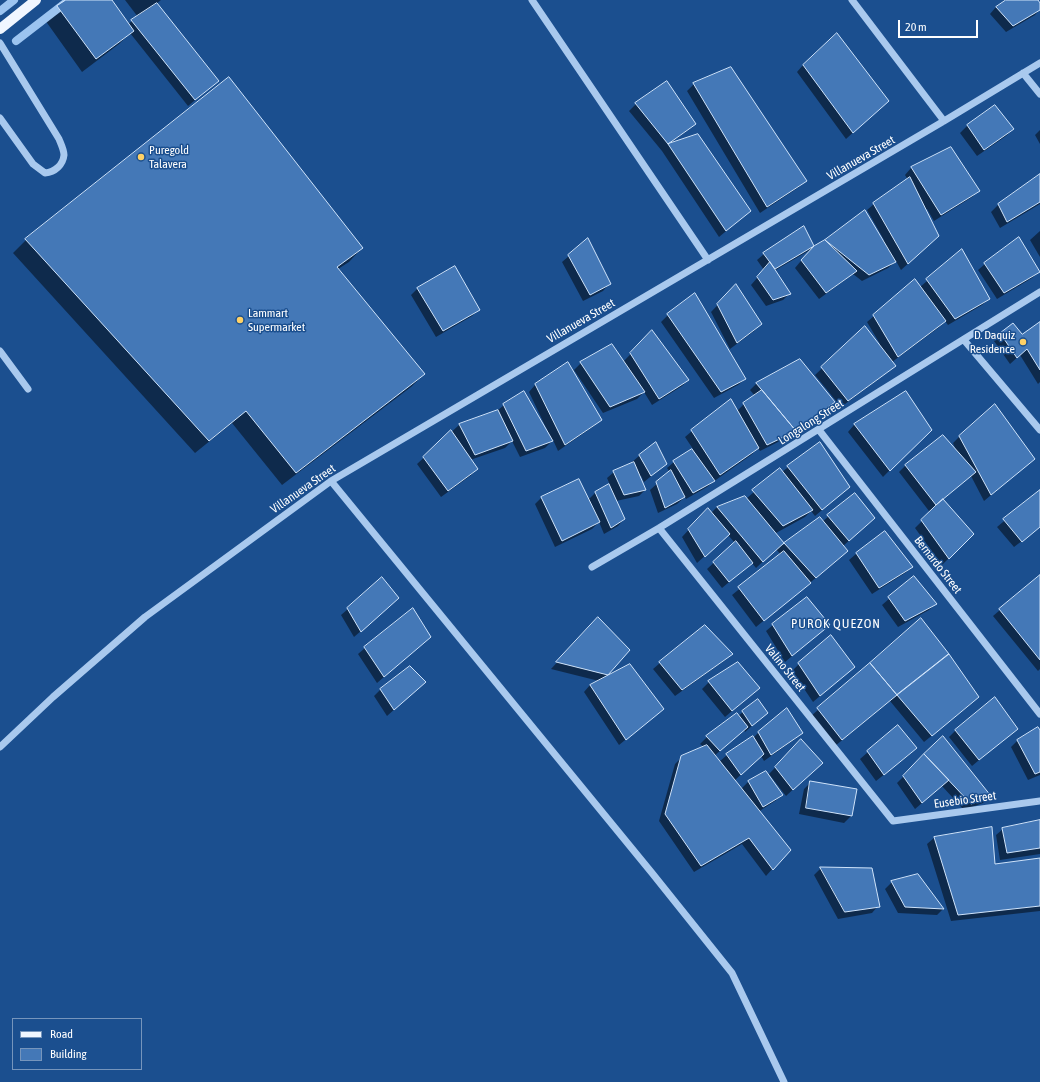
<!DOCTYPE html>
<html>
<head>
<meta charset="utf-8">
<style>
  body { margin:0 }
  #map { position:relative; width:1040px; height:1082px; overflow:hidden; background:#1b4f8f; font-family:"Asap Condensed",sans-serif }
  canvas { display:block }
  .legend { position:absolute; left:12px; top:1018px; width:130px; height:52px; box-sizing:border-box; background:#1b4f8f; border:1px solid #7695bc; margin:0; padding:5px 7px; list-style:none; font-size:12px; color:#fff }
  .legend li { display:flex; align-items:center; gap:8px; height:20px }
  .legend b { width:20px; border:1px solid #7695bc }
  .scale { position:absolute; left:898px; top:20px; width:80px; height:18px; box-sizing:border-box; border:2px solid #fff; border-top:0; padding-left:5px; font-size:12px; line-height:14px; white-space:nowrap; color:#fff; -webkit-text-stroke:3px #1b4f8f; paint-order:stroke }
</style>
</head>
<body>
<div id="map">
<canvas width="1040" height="1082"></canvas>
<ul class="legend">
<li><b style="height:5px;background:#f0f6ff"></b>Road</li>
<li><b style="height:11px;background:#4478b7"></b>Building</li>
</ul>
<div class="scale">20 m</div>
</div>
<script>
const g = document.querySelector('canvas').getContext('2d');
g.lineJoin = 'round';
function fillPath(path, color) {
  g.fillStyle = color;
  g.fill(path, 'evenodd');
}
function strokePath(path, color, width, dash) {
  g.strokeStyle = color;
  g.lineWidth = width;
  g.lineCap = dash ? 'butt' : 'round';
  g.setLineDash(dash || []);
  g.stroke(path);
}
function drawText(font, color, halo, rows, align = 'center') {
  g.font = font + ' "Asap Condensed",sans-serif';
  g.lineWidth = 3;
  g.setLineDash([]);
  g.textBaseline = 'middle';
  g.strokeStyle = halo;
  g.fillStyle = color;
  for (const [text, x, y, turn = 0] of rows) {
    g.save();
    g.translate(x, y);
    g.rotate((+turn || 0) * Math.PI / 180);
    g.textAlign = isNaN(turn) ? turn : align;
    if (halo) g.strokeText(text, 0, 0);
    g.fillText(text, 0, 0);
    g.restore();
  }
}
fillPath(new Path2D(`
  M 68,0 L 111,0 L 128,24 L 138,17 L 125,0 L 161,0 L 156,4 L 218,81 L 188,106 L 130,33 L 119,44 L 82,72 L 45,20 L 58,7 Z
  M 1008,0 L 1037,0 L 1040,5 L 1040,9 L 1035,15 L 1006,32 L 990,14 L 996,7 Z
  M 803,65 L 881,107 L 846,139 L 797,72 Z
  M 731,68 L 806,181 L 799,187 L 760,213 L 687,91 L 694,84 Z
  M 228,79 L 362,248 L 349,262 L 338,269 L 424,374 L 411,387 L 282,485 L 232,423 L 195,453 L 13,253 L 26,240 Z
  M 636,104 L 695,124 L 688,130 L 669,144 L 743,217 L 719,237 L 662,151 L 629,111 Z
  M 995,106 L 1013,129 L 1006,136 L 977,156 L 960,133 L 967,126 Z
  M 1040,130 L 1040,144 L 1035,135 Z
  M 951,148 L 979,191 L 972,197 L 934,221 L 927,209 L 925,210 L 931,243 L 901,270 L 896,261 L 888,268 L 862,281 L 853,274 L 819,299 L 795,268 L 810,250 L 774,271 L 790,293 L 783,300 L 766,306 L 751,285 L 764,270 L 757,260 L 764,254 L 804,227 L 813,247 L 825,240 L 865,212 L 882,241 L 884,240 L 867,210 L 874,204 L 908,180 L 905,175 L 911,168 Z
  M 1040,176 L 1040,204 L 1000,228 L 991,212 L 998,205 Z
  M 1040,231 L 1040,257 L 1030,240 Z
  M 962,251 L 989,299 L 982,305 L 948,325 L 945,321 L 938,328 L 892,362 L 895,366 L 888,372 L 841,407 L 815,375 L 865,327 L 879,345 L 880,344 L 867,322 L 874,316 L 920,287 Z
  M 569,256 L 609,284 L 603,291 L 583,301 L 562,262 Z
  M 985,264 L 1039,272 L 1032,278 L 997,299 L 978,270 Z
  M 736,286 L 760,324 L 754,331 L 730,349 L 711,312 Z
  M 417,289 L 479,309 L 472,316 L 436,337 L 411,295 Z
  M 668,315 L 745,379 L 738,385 L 714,398 L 661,322 Z
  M 1040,323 L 1040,382 L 1038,384 L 1020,355 L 1010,364 L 994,341 L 1001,334 L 1022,336 Z
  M 646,338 L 688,380 L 682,386 L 652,405 L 644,392 L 637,399 L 603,413 L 574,370 L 581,363 L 623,362 Z
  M 800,360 L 834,402 L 827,408 L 788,437 L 760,451 L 758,448 L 751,455 L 713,482 L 707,487 L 686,499 L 685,497 L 677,504 L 658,513 L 650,490 L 670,472 L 667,468 L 674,462 L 693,449 L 685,437 L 692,431 L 737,411 L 744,404 L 755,396 L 750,390 L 756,384 Z
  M 568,363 L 600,420 L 594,426 L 558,451 L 553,440 L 545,448 L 520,457 L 512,441 L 505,448 L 470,460 L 477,469 L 470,476 L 441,497 L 417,464 L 459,425 L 497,411 L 504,405 L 549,436 L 550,436 L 529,392 L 535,385 Z
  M 906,392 L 930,429 L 883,477 L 848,432 L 854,425 Z
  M 960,436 L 1034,459 L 984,501 L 971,476 L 942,500 L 973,534 L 942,565 L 915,528 L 934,509 L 929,511 L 899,472 L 906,465 L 956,450 L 953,443 Z
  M 819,443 L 849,487 L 815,516 L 811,511 L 805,517 L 776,533 L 773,529 L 771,530 L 783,545 L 820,519 L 822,522 L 854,494 L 867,525 L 843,546 L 840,558 L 756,627 L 732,595 L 781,555 L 776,549 L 756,568 L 752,563 L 722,588 L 707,569 L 735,543 L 728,535 L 697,563 L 682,537 L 708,509 L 711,513 L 717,507 L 744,497 L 746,499 L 780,469 L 782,472 Z
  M 656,444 L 666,464 L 644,482 L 641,476 L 640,477 L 645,490 L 639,496 L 616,501 L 624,519 L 618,526 L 604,534 L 599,522 L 592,529 L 555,547 L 535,504 L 541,498 L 588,500 L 595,493 L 610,485 L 607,478 L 614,472 L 633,463 L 632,462 L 639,456 Z
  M 1040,491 L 1040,527 L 1014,547 L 997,527 Z
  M 885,532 L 912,567 L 905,573 L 872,594 L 849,560 L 856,554 Z
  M 1040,576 L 1040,669 L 1038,671 L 993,616 Z
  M 914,577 L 935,604 L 929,610 L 898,627 L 882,605 Z
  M 391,605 L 354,637 L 341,615 L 348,609 Z
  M 921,620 L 971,704 L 924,742 L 890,701 L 835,746 L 811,716 Z
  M 591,625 L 607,675 L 603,678 L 663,709 L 619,745 L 584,692 L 590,685 L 599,681 L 551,669 Z
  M 773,625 L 829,625 L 785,662 L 766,631 Z
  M 430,637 L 377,683 L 358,654 L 365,648 Z
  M 731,654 L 725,660 L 675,696 L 653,669 L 660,663 Z
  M 738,663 L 759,688 L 725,717 L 702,689 L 709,682 Z
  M 799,664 L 854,667 L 813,702 L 792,671 Z
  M 410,667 L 425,682 L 387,716 L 374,696 L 380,690 Z
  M 743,712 L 760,719 L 745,732 L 744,730 L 714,756 L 719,762 L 727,755 L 753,738 L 759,732 L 802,732 L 795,739 L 764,761 L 761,756 L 734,781 L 741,789 L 748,782 L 765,772 L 782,795 L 775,801 L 758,812 L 789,850 L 766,876 L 742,844 L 694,872 L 659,821 L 675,764 L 682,757 L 704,747 L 700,744 L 707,737 L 737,714 L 738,716 Z
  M 898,726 L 909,755 L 876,781 L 860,759 Z
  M 1016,729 L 972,766 L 949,737 L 956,730 Z
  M 1040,732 L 1040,775 L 1028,780 L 1011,747 L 1018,740 Z
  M 943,737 L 989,796 L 983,803 L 964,810 L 942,786 L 915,809 L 897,783 Z
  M 795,747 L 815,769 L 786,796 L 769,774 Z
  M 811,782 L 855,790 L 851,816 L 844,823 L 799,814 L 804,789 Z
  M 1040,821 L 1040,854 L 1000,860 L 996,835 L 1003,829 Z
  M 991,828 L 994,865 L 1040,859 L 1040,911 L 951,921 L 927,844 L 934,838 Z
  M 821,868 L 871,869 L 878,906 L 872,913 L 838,919 L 814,875 Z
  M 892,882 L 943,909 L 937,915 L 898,913 L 885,889 Z`), '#0007');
strokePath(new Path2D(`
  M 0,11 L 14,0
  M 16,41 L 69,0`), '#9cc4f0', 8);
const building = new Path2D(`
  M 66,0 L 112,0 L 134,31 L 96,59 L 57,6 Z
  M 1006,0 L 1038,0 L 1040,3 L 1040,10 L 1013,26 L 996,7 Z
  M 157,3 L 219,81 L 195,100 L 131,20 Z
  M 837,33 L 889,101 L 853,133 L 803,65 Z
  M 731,67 L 807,181 L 767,207 L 693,83 Z
  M 229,77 L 363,248 L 337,267 L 425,374 L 296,473 L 246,411 L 209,441 L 25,239 Z
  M 667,81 L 696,124 L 668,144 L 635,103 Z
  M 995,105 L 1014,129 L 984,150 L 967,125 Z
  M 698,134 L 751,211 L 726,231 L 668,144 Z
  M 951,147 L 980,191 L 941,215 L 911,167 Z
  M 1040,174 L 1040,202 L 1007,222 L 998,204 Z
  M 910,177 L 939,236 L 908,264 L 873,203 Z
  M 865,210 L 896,262 L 869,275 L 825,240 Z
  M 804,226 L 814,246 L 775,269 L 763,253 Z
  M 1019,237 L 1040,272 L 1004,293 L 984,263 Z
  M 588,238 L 611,284 L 590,295 L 568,255 Z
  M 825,240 L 857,271 L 826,293 L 801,260 L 814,246 Z
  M 962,249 L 990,299 L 955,319 L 926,279 Z
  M 770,262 L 791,294 L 773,300 L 757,277 Z
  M 455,266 L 480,310 L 443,331 L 417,288 Z
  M 915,279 L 946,321 L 898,357 L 873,315 Z
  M 736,284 L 762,324 L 737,343 L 717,304 Z
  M 695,293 L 746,379 L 721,392 L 667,314 Z
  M 1040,322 L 1040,370 L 1027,349 L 1017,358 L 1000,333 L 1013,323 L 1022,334 Z
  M 865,326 L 896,366 L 848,401 L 821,367 Z
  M 652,330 L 689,380 L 659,399 L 630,353 Z
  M 612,344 L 645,392 L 610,407 L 580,362 Z
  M 800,359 L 835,402 L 796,431 L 756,383 Z
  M 568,362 L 602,420 L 565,445 L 535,384 Z
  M 762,390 L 796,431 L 767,445 L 743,403 Z
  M 524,391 L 553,441 L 526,451 L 503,404 Z
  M 906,391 L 932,430 L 890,471 L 854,424 Z
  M 731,399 L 759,448 L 720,475 L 691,430 Z
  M 995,404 L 1035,459 L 991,495 L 959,436 Z
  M 498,410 L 513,441 L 475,455 L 459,424 Z
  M 451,430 L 478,469 L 448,491 L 423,457 Z
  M 943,435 L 976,472 L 936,505 L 905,465 Z
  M 656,442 L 667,464 L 651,476 L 639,455 Z
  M 820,442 L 850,487 L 822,510 L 787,466 Z
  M 692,449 L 715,481 L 693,493 L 673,461 Z
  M 634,462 L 646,490 L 624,495 L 613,471 Z
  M 780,468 L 813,510 L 783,526 L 752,490 Z
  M 671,470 L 685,497 L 665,508 L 656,482 Z
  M 579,479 L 600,522 L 562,541 L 541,497 Z
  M 609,484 L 625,519 L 611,528 L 595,492 Z
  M 1040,490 L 1040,527 L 1022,542 L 1003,519 Z
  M 855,493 L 875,518 L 849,541 L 827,515 Z
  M 745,496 L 784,543 L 763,562 L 717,507 Z
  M 943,499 L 974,534 L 949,559 L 921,520 Z
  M 708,508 L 730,534 L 705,557 L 688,529 Z
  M 820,517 L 848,551 L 816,578 L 784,543 Z
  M 885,531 L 913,567 L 879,588 L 856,553 Z
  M 736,541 L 753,563 L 729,582 L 713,562 Z
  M 784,551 L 811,583 L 764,621 L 738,587 Z
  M 1040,575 L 1040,660 L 999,609 Z
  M 914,576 L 937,604 L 905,621 L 888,597 Z
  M 382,577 L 399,598 L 361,632 L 347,608 Z
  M 807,597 L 830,625 L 792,656 L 772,624 Z
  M 413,608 L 431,637 L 384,677 L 364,647 Z
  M 598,617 L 630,650 L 608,675 L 556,662 Z
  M 921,618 L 949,654 L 897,695 L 870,663 Z
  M 705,625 L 733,654 L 682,690 L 659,662 Z
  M 831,635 L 855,667 L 820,696 L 798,663 Z
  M 949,654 L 979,697 L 932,736 L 897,695 Z
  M 738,662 L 760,688 L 732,711 L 708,681 Z
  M 870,663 L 897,695 L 842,740 L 817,708 Z
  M 630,664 L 664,709 L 626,740 L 590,685 Z
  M 410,666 L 426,682 L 394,710 L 380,689 Z
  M 995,697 L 1018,729 L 979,760 L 955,730 Z
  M 758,699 L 768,713 L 752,726 L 742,711 Z
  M 787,708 L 803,733 L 771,755 L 758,732 Z
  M 737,713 L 748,727 L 720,751 L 706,736 Z
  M 898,725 L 917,748 L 884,775 L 867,751 Z
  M 1038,727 L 1040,730 L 1040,772 L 1035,774 L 1017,740 Z
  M 753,736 L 764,754 L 741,775 L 726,754 Z
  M 943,736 L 991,796 L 971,804 L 924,754 Z
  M 801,739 L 823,763 L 793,790 L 775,767 Z
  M 707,745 L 791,850 L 773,870 L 749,838 L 701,866 L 665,814 L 681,756 Z
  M 924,754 L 949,780 L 922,803 L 903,776 Z
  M 766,771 L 783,795 L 763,807 L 748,781 Z
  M 810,781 L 857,789 L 852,816 L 806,808 Z
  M 1040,820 L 1040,848 L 1007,853 L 1002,828 Z
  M 992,827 L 995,864 L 1040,858 L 1040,906 L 958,915 L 934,837 Z
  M 820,867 L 872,868 L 880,907 L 845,912 Z
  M 918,874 L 944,909 L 905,907 L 891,881 Z`);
fillPath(building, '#4478b7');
strokePath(building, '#cfe3fa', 1);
strokePath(new Path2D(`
  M 532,0 L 708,260
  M 852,0 L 944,121
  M 0,43 L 59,139 C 61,144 64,150 64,155 C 63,165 55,172 45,173 L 33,164 L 0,118
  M 1023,73 L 1040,94
  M 964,340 L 1040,430
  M 0,351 L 28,389
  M 819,430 L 1040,714
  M 331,481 L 652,873 L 732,973 L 784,1082
  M 659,528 L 893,821 L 1040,801
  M 592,567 L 659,528 L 1040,292
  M 0,747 L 53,697 L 145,617 L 331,481 L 944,121 L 1040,63`), '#a9c9ee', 7);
strokePath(new Path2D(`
  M 0,29 L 36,0`), '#f0f6ff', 10);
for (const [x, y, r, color] of [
  [141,157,4,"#ffd166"],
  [240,320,4,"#ffd166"],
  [1023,342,4,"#ffd166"]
]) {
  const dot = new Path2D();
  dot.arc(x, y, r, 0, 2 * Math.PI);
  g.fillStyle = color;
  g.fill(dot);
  strokePath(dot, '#1b4f8f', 1.5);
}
drawText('12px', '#fff', '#1b4f8f', [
  ["Puregold",149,150],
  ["Talavera",149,164],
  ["Lammart",248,313],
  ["Supermarket",248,327],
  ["D. Daquiz",1015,335,"right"],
  ["Residence",1015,349,"right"]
], 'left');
drawText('12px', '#fff', '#1b4f8f', [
  ["Villanueva Street",861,158,-30],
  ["Villanueva Street",581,321,-30],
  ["Longalong Street",811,422,-32],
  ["Villanueva Street",303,489,-35],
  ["Bernardo Street",938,565,52],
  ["Valino Street",785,668,51],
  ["Eusebio Street",965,800,-8]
]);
g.letterSpacing = '1px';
drawText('13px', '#fff', '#1b4f8f', [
  ["PUROK QUEZON",836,624]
]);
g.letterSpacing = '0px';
</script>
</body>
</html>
